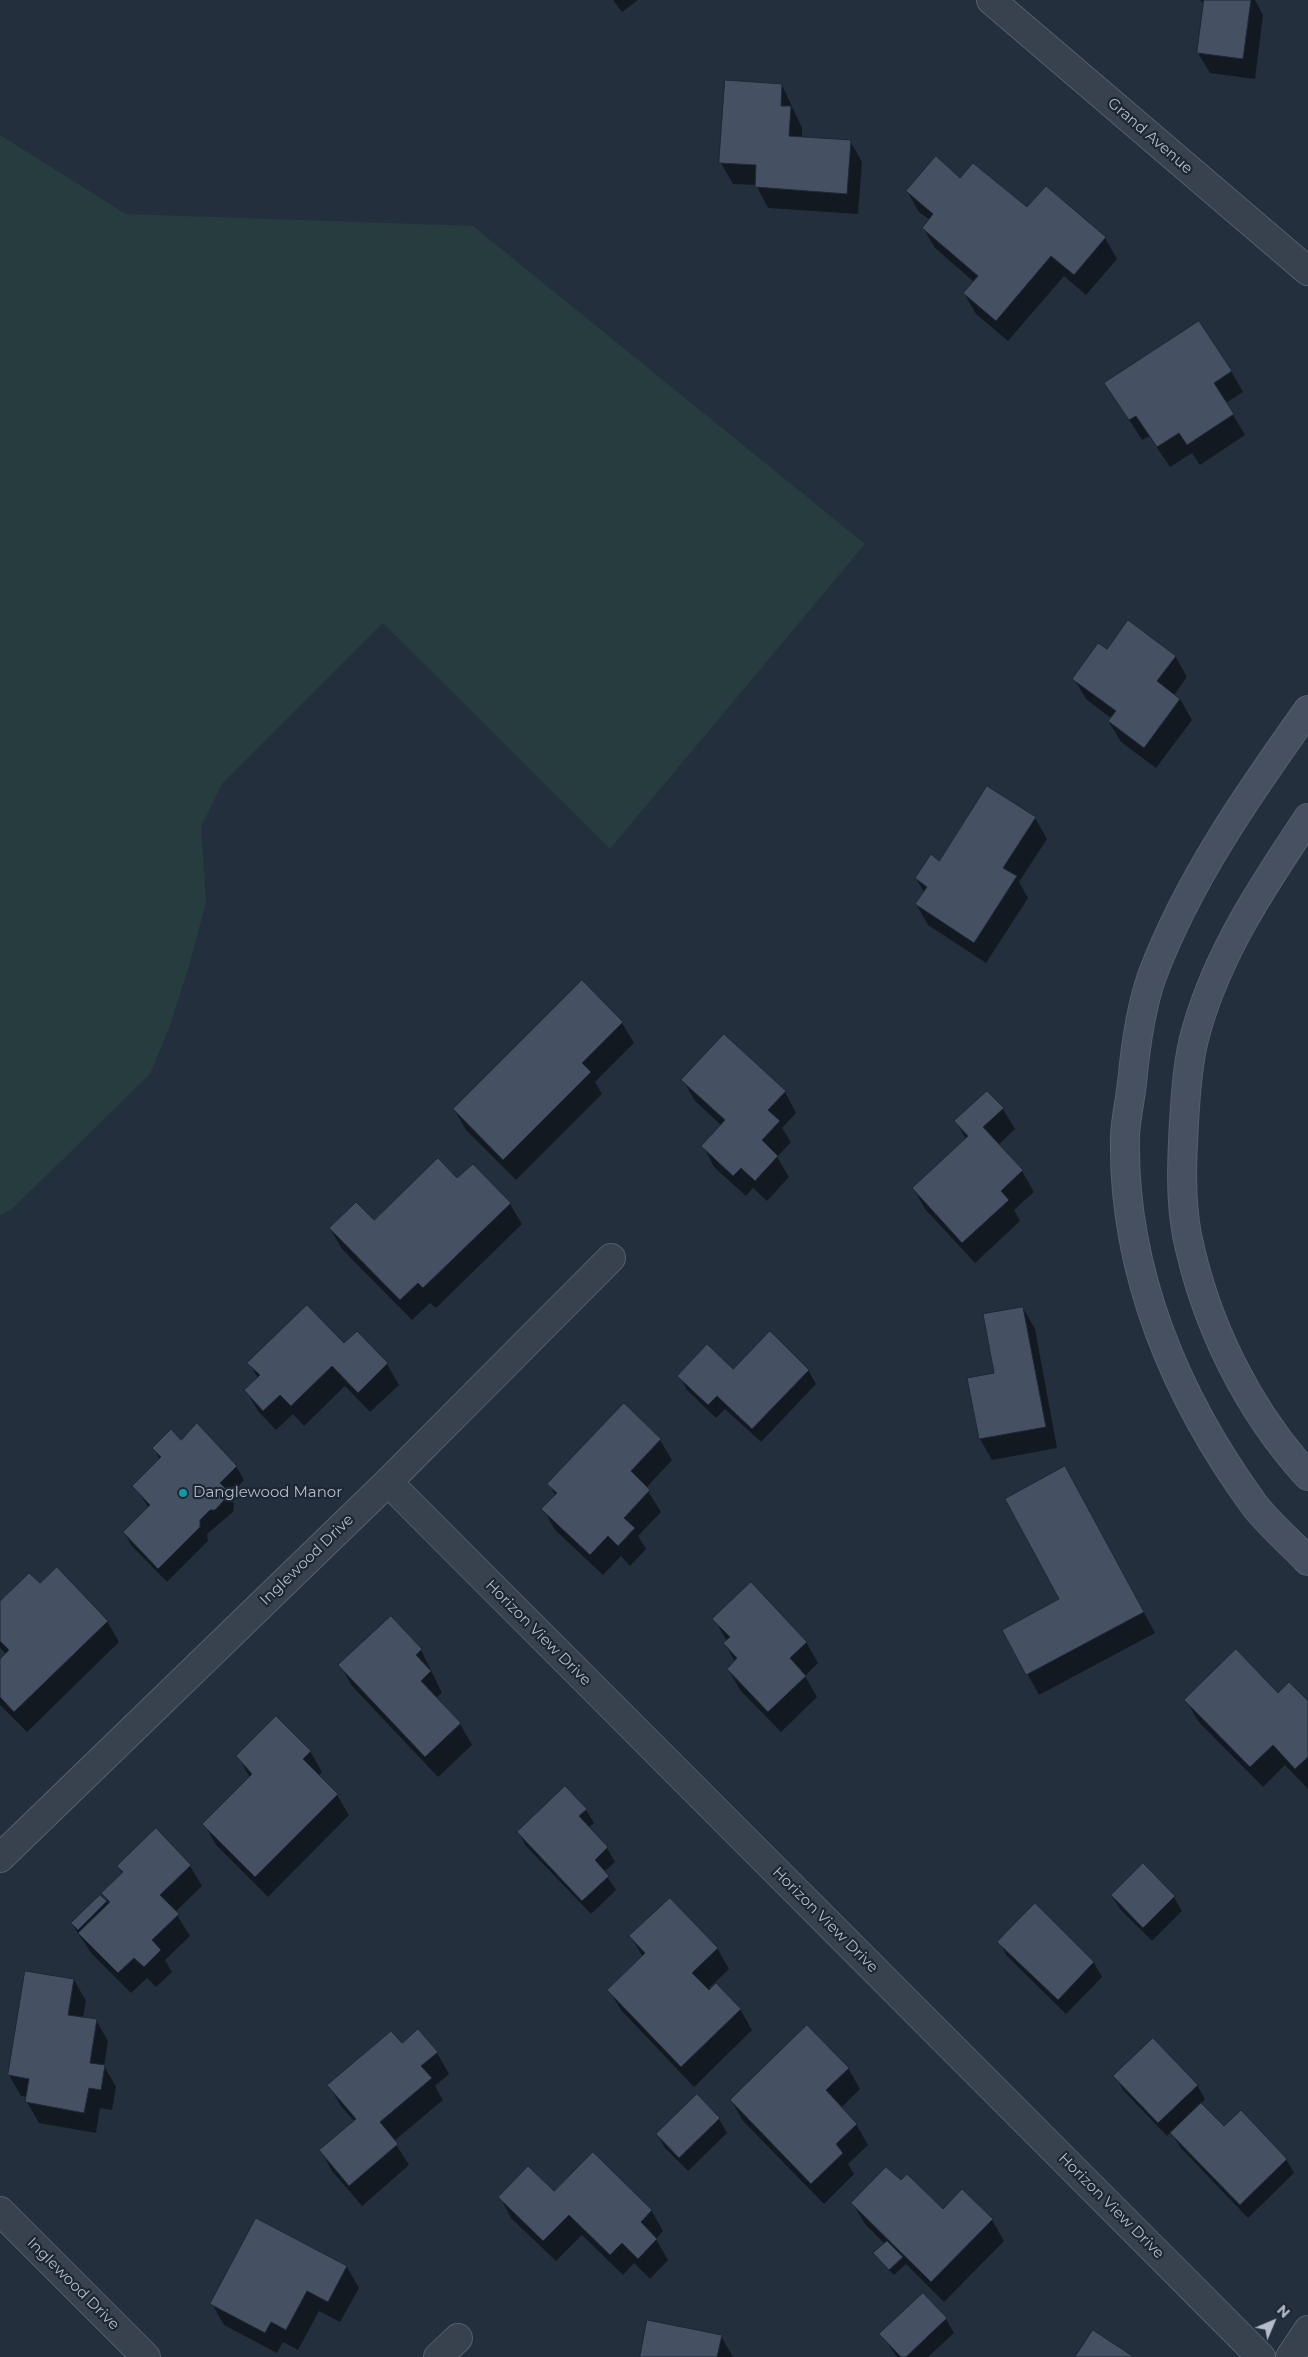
<!DOCTYPE html>
<html>
<head>
<meta charset="utf-8">
<style>
  body { margin:0 }
  #map { position:relative; width:1308px; height:2357px; overflow:hidden; background:#242f3e; font-family:Montserrat,sans-serif }
  canvas { display:block }
  .north { position:absolute; left:1248px; top:2297px; width:50px; height:50px; -webkit-text-stroke:4px #1d2633; paint-order:stroke; rotate:45deg; font-size:14px; font-weight:700; line-height:20px; text-align:center; color:#b4bcc9 }
  .north::after { content:''; display:block; margin:auto; width:18px; height:22px; background:#b4bcc9; clip-path:polygon(50% 0,100% 100%,50% 72%,0 100%) }
</style>
</head>
<body>
<div id="map">
<canvas width="1308" height="2357"></canvas>
<div class="north">N</div>
</div>
<script>
const g = document.querySelector('canvas').getContext('2d');
g.lineJoin = 'round';
function fillPath(path, color) {
  g.fillStyle = color;
  g.fill(path, 'evenodd');
}
function strokePath(path, color, width, dash) {
  g.strokeStyle = color;
  g.lineWidth = width;
  g.lineCap = dash ? 'butt' : 'round';
  g.setLineDash(dash || []);
  g.stroke(path);
}
function drawText(font, color, halo, rows, align = 'center') {
  g.font = font + ' Montserrat,sans-serif';
  g.lineWidth = 4.5;
  g.setLineDash([]);
  g.textBaseline = 'middle';
  g.strokeStyle = halo;
  g.fillStyle = color;
  for (const [text, x, y, turn = 0] of rows) {
    g.save();
    g.translate(x, y);
    g.rotate((+turn || 0) * Math.PI / 180);
    g.textAlign = isNaN(turn) ? turn : align;
    if (halo) g.strokeText(text, 0, 0);
    g.fillText(text, 0, 0);
    g.restore();
  }
}
fillPath(new Path2D(`
  M 0,135 L 126,214 L 473,226 L 865,544 L 610,849 L 383,623 L 222,784 L 201,827 L 206,902 L 189,966 L 169,1028 L 150,1074 L 12,1209 L 0,1216 Z`), '#263c3f');
fillPath(new Path2D(`
  M 613,0 L 638,0 L 622,12 Z
  M 1200,0 L 1255,0 L 1263,15 L 1255,79 L 1210,73 L 1198,53 L 1204,4 Z
  M 782,85 L 802,128 L 802,138 L 850,141 L 862,162 L 858,214 L 768,208 L 756,185 L 733,184 L 721,163 Z
  M 960,180 L 1028,209 L 1046,187 L 1105,238 L 1117,259 L 1086,295 L 1064,276 L 1008,341 L 976,314 L 964,293 L 974,282 L 935,248 L 923,228 L 930,220 L 919,212 L 907,191 Z
  M 1231,371 L 1243,392 L 1226,403 L 1245,435 L 1200,465 L 1192,453 L 1170,467 L 1149,436 L 1142,440 L 1106,383 Z
  M 1107,651 L 1175,656 L 1187,677 L 1174,695 L 1180,699 L 1192,720 L 1156,768 L 1121,742 L 1109,722 L 1112,719 L 1086,699 L 1074,679 Z
  M 1035,818 L 1047,839 L 1019,882 L 1028,898 L 986,963 L 928,925 L 916,904 L 924,892 L 916,878 L 940,862 Z
  M 622,1023 L 634,1043 L 595,1082 L 602,1094 L 516,1180 L 466,1130 L 454,1109 Z
  M 683,1080 L 785,1092 L 796,1113 L 782,1128 L 791,1142 L 777,1157 L 789,1177 L 767,1201 L 753,1188 L 746,1196 L 714,1167 L 703,1146 L 722,1126 L 695,1101 Z
  M 1003,1109 L 1015,1129 L 998,1145 L 1022,1171 L 1034,1192 L 1014,1210 L 1020,1221 L 975,1263 L 925,1209 L 913,1188 L 966,1139 L 956,1122 Z
  M 457,1180 L 510,1204 L 522,1224 L 436,1308 L 430,1303 L 412,1320 L 342,1249 L 330,1228 L 373,1222 Z
  M 1023,1308 L 1035,1329 L 1057,1448 L 992,1460 L 980,1439 L 969,1379 L 995,1374 Z
  M 357,1333 L 387,1364 L 399,1385 L 370,1412 L 345,1386 L 304,1426 L 293,1414 L 276,1430 L 258,1411 L 246,1391 L 258,1378 L 249,1363 L 344,1345 Z
  M 808,1370 L 816,1384 L 761,1442 L 725,1409 L 716,1418 L 687,1390 L 679,1376 L 733,1371 Z
  M 624,1405 L 660,1440 L 672,1460 L 646,1488 L 661,1512 L 638,1536 L 646,1549 L 630,1566 L 621,1556 L 603,1575 L 555,1530 L 543,1509 L 556,1496 L 549,1484 Z
  M 181,1441 L 236,1466 L 244,1480 L 229,1496 L 234,1504 L 233,1512 L 207,1534 L 208,1541 L 167,1582 L 132,1546 L 124,1532 L 149,1508 L 134,1486 L 160,1460 L 154,1448 Z
  M 1077,1489 L 1155,1633 L 1039,1695 L 1003,1630 L 1061,1600 Z
  M 40,1585 L 107,1621 L 119,1642 L 27,1732 L 0,1705 L 0,1661 L 6,1654 L 0,1648 L 0,1603 Z
  M 714,1619 L 806,1642 L 818,1663 L 805,1676 L 817,1697 L 781,1732 L 740,1690 L 728,1669 L 735,1662 L 725,1644 L 727,1641 Z
  M 421,1650 L 442,1693 L 436,1698 L 460,1724 L 472,1745 L 438,1777 L 352,1686 L 340,1665 Z
  M 1186,1700 L 1308,1702 L 1308,1789 L 1285,1765 L 1263,1787 L 1198,1721 Z
  M 310,1751 L 322,1772 L 318,1776 L 337,1795 L 349,1815 L 268,1897 L 216,1845 L 204,1824 L 250,1778 L 238,1756 Z
  M 586,1810 L 594,1823 L 588,1828 L 607,1848 L 615,1862 L 604,1872 L 616,1890 L 591,1914 L 526,1846 L 518,1832 Z
  M 118,1866 L 190,1866 L 202,1886 L 175,1912 L 190,1936 L 165,1960 L 172,1972 L 156,1987 L 147,1978 L 131,1993 L 92,1954 L 72,1924 L 100,1896 L 109,1904 L 103,1893 L 123,1874 Z
  M 1112,1896 L 1174,1897 L 1182,1911 L 1152,1941 L 1120,1909 Z
  M 1035,1905 L 1094,1963 L 1102,1977 L 1066,2014 L 1007,1956 L 999,1942 Z
  M 631,1937 L 717,1948 L 729,1969 L 709,1988 L 740,2009 L 752,2030 L 694,2087 L 621,2010 L 609,1990 L 643,1957 Z
  M 74,1980 L 86,2001 L 83,2018 L 96,2020 L 108,2041 L 104,2066 L 116,2087 L 112,2110 L 100,2108 L 96,2133 L 39,2123 L 27,2102 L 28,2097 L 21,2096 L 9,2075 Z
  M 418,2031 L 437,2053 L 449,2074 L 435,2086 L 443,2100 L 394,2141 L 409,2165 L 362,2206 L 332,2171 L 321,2151 L 355,2122 L 341,2106 L 329,2086 L 402,2045 Z
  M 848,2068 L 860,2089 L 841,2108 L 856,2124 L 868,2145 L 848,2164 L 854,2174 L 824,2204 L 743,2121 L 731,2100 Z
  M 1115,2076 L 1197,2085 L 1205,2099 L 1201,2104 L 1224,2128 L 1286,2159 L 1294,2173 L 1248,2218 L 1180,2147 L 1171,2132 L 1167,2136 L 1123,2090 Z
  M 719,2119 L 727,2133 L 688,2171 L 665,2148 L 657,2134 Z
  M 901,2182 L 943,2211 L 992,2220 L 1004,2241 L 944,2302 L 906,2264 L 894,2275 L 879,2260 L 875,2253 L 885,2244 L 865,2224 L 853,2204 Z
  M 554,2193 L 651,2210 L 663,2231 L 656,2239 L 668,2260 L 650,2279 L 634,2263 L 623,2275 L 582,2235 L 556,2261 L 511,2218 L 500,2197 Z
  M 257,2219 L 347,2267 L 359,2288 L 340,2322 L 319,2311 L 298,2350 L 283,2342 L 277,2353 L 224,2325 L 212,2304 Z
  M 946,2319 L 954,2333 L 928,2357 L 897,2357 L 881,2334 Z
  M 721,2336 L 733,2357 L 641,2357 Z`), '#0007');
const building = new Path2D(`
  M 1204,0 L 1251,0 L 1243,59 L 1197,53 Z
  M 725,80 L 782,84 L 781,106 L 791,106 L 789,136 L 851,140 L 847,194 L 755,187 L 756,165 L 719,163 Z
  M 936,156 L 960,178 L 973,163 L 1027,207 L 1046,186 L 1106,237 L 1074,275 L 1051,256 L 996,321 L 963,293 L 978,276 L 922,228 L 933,214 L 906,191 Z
  M 1199,321 L 1232,371 L 1214,383 L 1234,414 L 1187,445 L 1179,433 L 1157,447 L 1136,416 L 1129,420 L 1104,383 Z
  M 1128,620 L 1176,656 L 1157,681 L 1180,699 L 1144,748 L 1108,721 L 1116,711 L 1072,679 L 1098,643 L 1107,649 Z
  M 987,786 L 1036,817 L 1003,868 L 1017,876 L 974,943 L 915,904 L 927,887 L 915,878 L 931,854 L 939,861 Z
  M 582,980 L 623,1022 L 582,1063 L 591,1072 L 503,1160 L 453,1109 Z
  M 724,1034 L 786,1091 L 768,1110 L 780,1121 L 762,1140 L 778,1156 L 755,1181 L 741,1168 L 733,1176 L 701,1146 L 725,1120 L 681,1080 Z
  M 987,1091 L 1004,1108 L 983,1127 L 1023,1170 L 1001,1191 L 1009,1200 L 962,1243 L 912,1188 L 968,1136 L 954,1121 Z
  M 438,1158 L 457,1178 L 473,1164 L 511,1203 L 423,1288 L 418,1283 L 400,1300 L 329,1228 L 356,1202 L 374,1220 Z
  M 307,1305 L 344,1343 L 357,1331 L 388,1363 L 358,1393 L 332,1366 L 291,1406 L 280,1395 L 263,1411 L 244,1390 L 260,1375 L 247,1363 Z
  M 1023,1307 L 1046,1427 L 979,1439 L 967,1378 L 994,1373 L 983,1314 Z
  M 770,1331 L 809,1370 L 752,1429 L 717,1396 L 708,1405 L 677,1376 L 707,1344 L 733,1369 Z
  M 624,1403 L 661,1439 L 631,1471 L 650,1490 L 624,1518 L 635,1528 L 618,1546 L 608,1536 L 590,1555 L 541,1509 L 557,1493 L 547,1484 Z
  M 197,1423 L 237,1466 L 220,1483 L 226,1489 L 226,1498 L 215,1510 L 210,1510 L 200,1520 L 200,1527 L 158,1569 L 123,1532 L 150,1505 L 132,1486 L 161,1457 L 152,1448 L 171,1429 L 181,1440 Z
  M 1065,1466 L 1144,1612 L 1026,1675 L 1002,1630 L 1059,1599 L 1005,1499 Z
  M 57,1567 L 108,1621 L 14,1712 L 0,1697 L 0,1659 L 9,1650 L 0,1641 L 0,1601 L 29,1573 L 40,1583 Z
  M 751,1582 L 807,1642 L 790,1658 L 806,1676 L 768,1712 L 727,1669 L 737,1658 L 723,1643 L 730,1637 L 712,1619 Z
  M 391,1616 L 422,1649 L 416,1655 L 431,1671 L 421,1681 L 461,1723 L 425,1757 L 338,1665 Z
  M 1236,1649 L 1278,1693 L 1289,1682 L 1308,1701 L 1308,1757 L 1295,1769 L 1273,1745 L 1250,1767 L 1184,1700 Z
  M 276,1716 L 311,1751 L 303,1759 L 338,1794 L 255,1877 L 202,1824 L 252,1774 L 236,1756 Z
  M 565,1786 L 587,1809 L 579,1816 L 608,1847 L 595,1860 L 609,1876 L 582,1901 L 517,1832 Z
  M 156,1828 L 191,1865 L 160,1895 L 179,1914 L 152,1940 L 161,1950 L 144,1967 L 134,1958 L 118,1973 L 78,1933 L 110,1902 L 101,1893 L 123,1872 L 117,1866 Z
  M 1143,1863 L 1175,1896 L 1143,1928 L 1111,1895 Z
  M 100,1895 L 107,1901 L 78,1930 L 71,1923 Z
  M 670,1898 L 718,1948 L 692,1973 L 709,1990 L 716,1983 L 741,2009 L 681,2067 L 607,1990 L 645,1953 L 629,1936 Z
  M 1035,1903 L 1094,1962 L 1058,2000 L 997,1942 Z
  M 25,1971 L 74,1979 L 68,2015 L 97,2019 L 90,2063 L 105,2065 L 101,2090 L 89,2088 L 84,2113 L 25,2102 L 29,2079 L 8,2075 Z
  M 807,2025 L 849,2068 L 826,2090 L 857,2124 L 836,2144 L 843,2153 L 811,2184 L 730,2100 Z
  M 418,2029 L 438,2052 L 421,2066 L 432,2078 L 380,2122 L 398,2144 L 349,2186 L 319,2150 L 356,2119 L 327,2085 L 391,2031 L 402,2043 Z
  M 1153,2038 L 1198,2085 L 1158,2123 L 1113,2076 Z
  M 697,2094 L 720,2118 L 679,2158 L 656,2134 Z
  M 1201,2103 L 1224,2126 L 1241,2110 L 1287,2159 L 1240,2205 L 1170,2133 Z
  M 593,2152 L 652,2210 L 641,2222 L 657,2239 L 638,2259 L 622,2243 L 610,2255 L 569,2215 L 543,2241 L 498,2197 L 528,2166 L 554,2191 Z
  M 886,2167 L 901,2180 L 907,2174 L 943,2209 L 962,2189 L 993,2219 L 931,2282 L 851,2203 Z
  M 256,2218 L 347,2266 L 328,2302 L 307,2291 L 286,2330 L 271,2322 L 265,2333 L 210,2304 Z
  M 887,2241 L 903,2257 L 889,2270 L 873,2253 Z
  M 923,2293 L 947,2318 L 906,2357 L 901,2357 L 879,2334 Z
  M 647,2320 L 722,2335 L 717,2357 L 640,2357 Z
  M 1093,2330 L 1134,2357 L 1075,2357 Z`);
fillPath(building, '#455162');
strokePath(building, '#1f2835', 1);
const street = new Path2D(`
  M 991,0 L 1308,271
  M 388,1482 L 1261,2357
  M 0,1858 L 388,1482 L 611,1258
  M 0,2211 L 146,2357
  M 438,2357 L 458,2338
  M 1290,2357 L 1308,2330`);
const secondary = new Path2D(`
  M 1308,710 C 1249,793 1188,880 1152,976 C 1141,1007 1135,1051 1132,1083 C 1130,1101 1126,1118 1125,1135 C 1122,1271 1176,1398 1255,1506 C 1270,1525 1291,1543 1308,1561
  M 1308,818 C 1264,884 1219,951 1197,1028 C 1188,1057 1186,1091 1184,1122 C 1182,1159 1180,1198 1187,1235 C 1205,1323 1247,1409 1308,1476`);
strokePath(street, '#565f6c', 30);
strokePath(secondary, '#565f6c', 30);
strokePath(street, '#38414e', 28);
strokePath(secondary, '#465061', 28);
for (const [x, y, r, color] of [
  [183,1493,5,"#0f9aa8"]
]) {
  const dot = new Path2D();
  dot.arc(x, y, r, 0, 2 * Math.PI);
  g.fillStyle = color;
  g.fill(dot);
  strokePath(dot, '#1d2633', 2);
}
drawText('15px', '#b4bcc9', '#1d2633', [
  ["Grand Avenue",1150,136,41],
  ["Inglewood Drive",307,1560,-44],
  ["Horizon View Drive",538,1633,45],
  ["Horizon View Drive",825,1920,45],
  ["Horizon View Drive",1111,2206,45],
  ["Inglewood Drive",73,2284,45]
]);
drawText('15px', '#b4bcc9', '#1d2633', [
  ["Danglewood Manor",193,1493]
], 'left');
</script>
</body>
</html>
